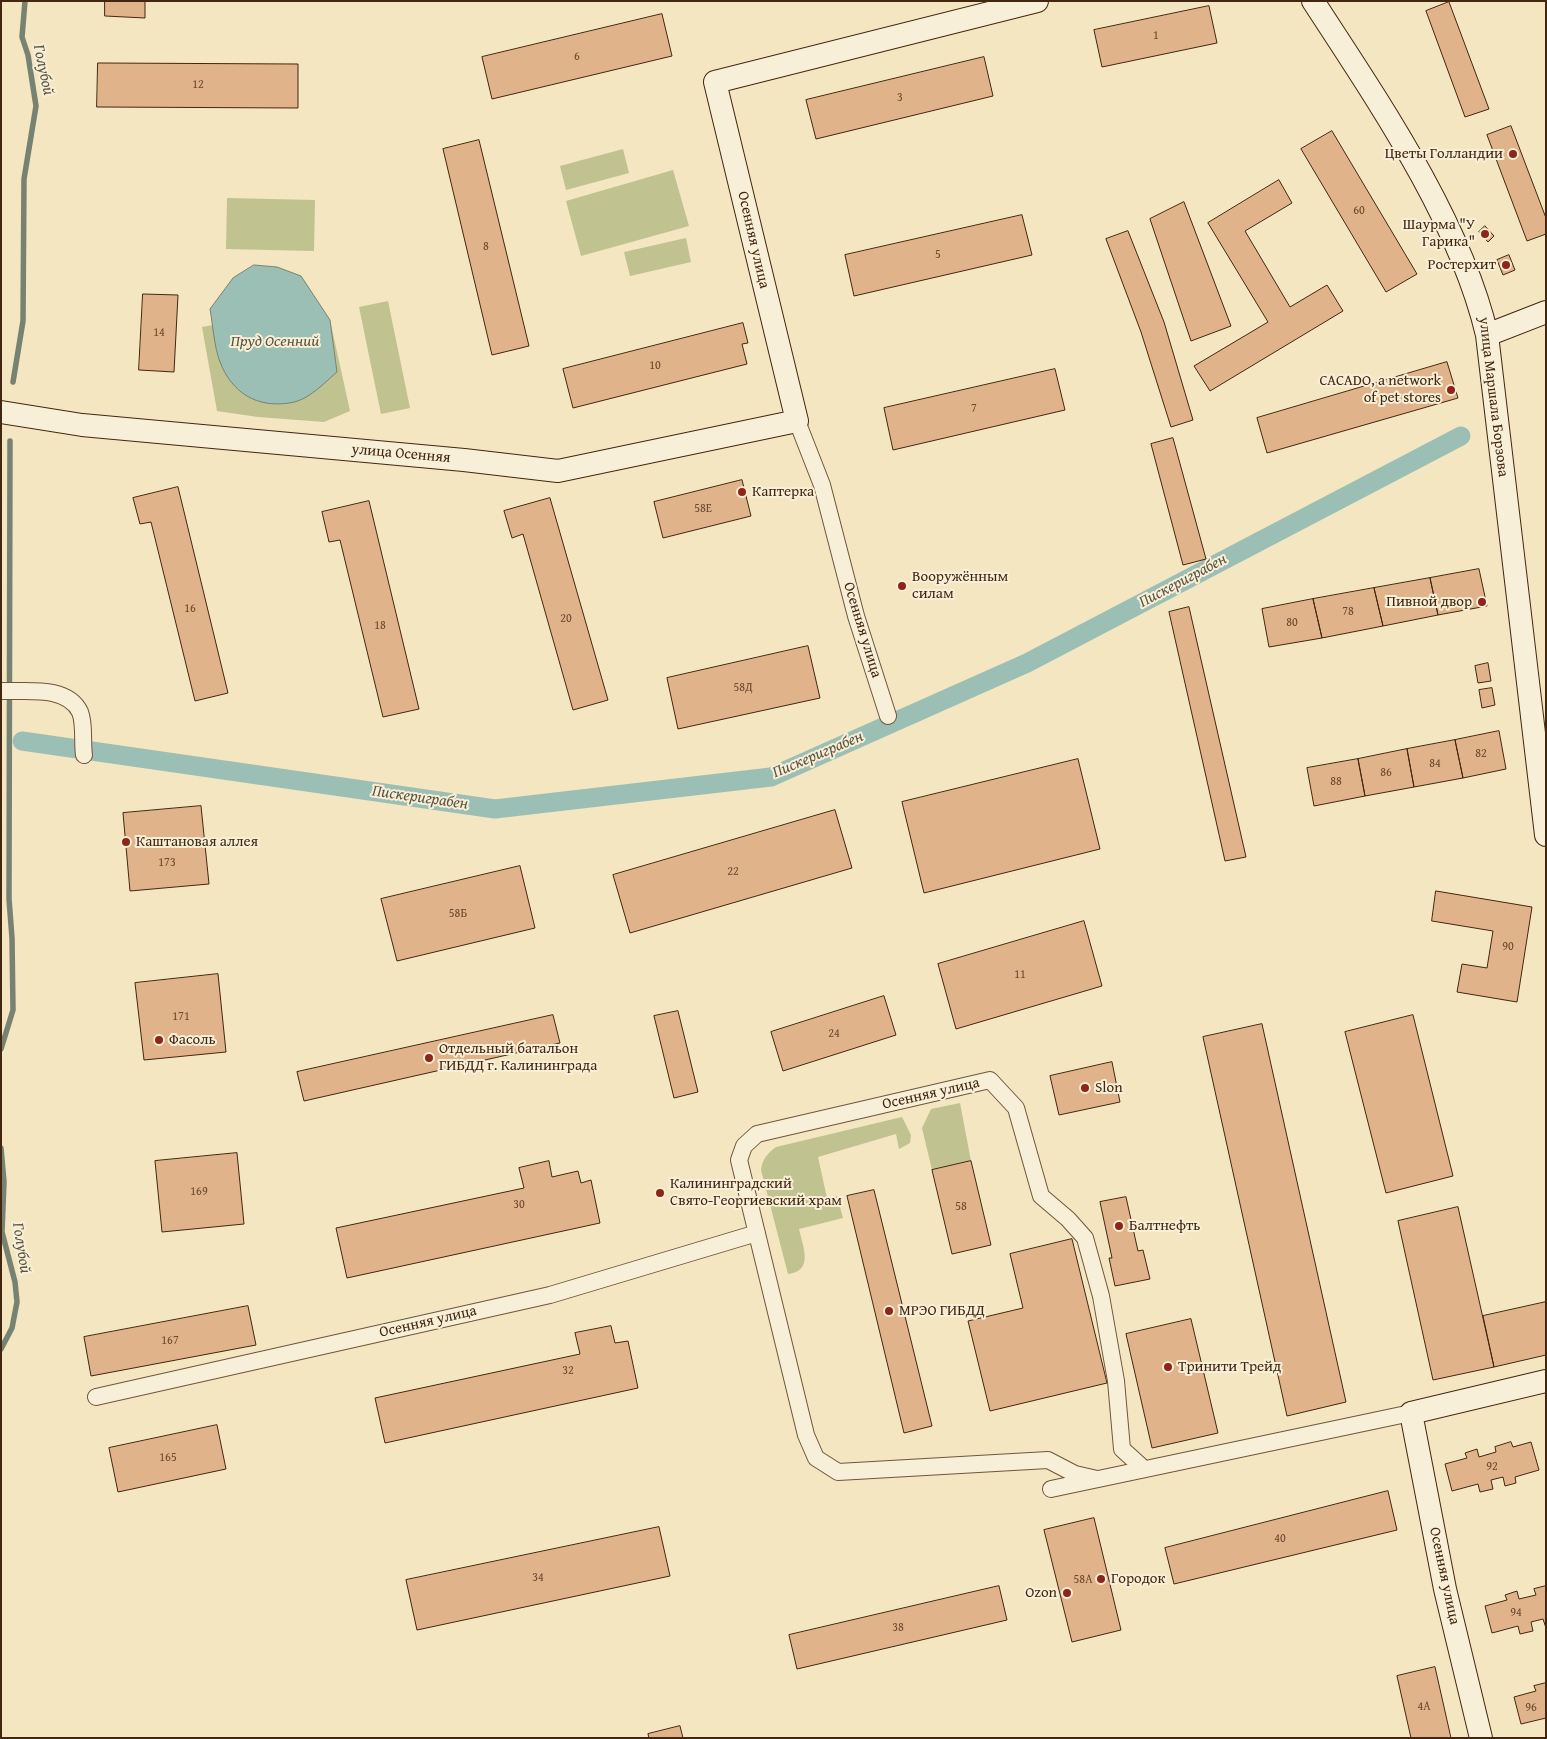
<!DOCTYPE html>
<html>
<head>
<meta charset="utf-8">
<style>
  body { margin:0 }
  #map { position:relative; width:1547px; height:1739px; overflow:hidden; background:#f3e6c1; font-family:"Gentium Book Plus",serif }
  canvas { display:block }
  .frame { position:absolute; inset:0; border:2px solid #432610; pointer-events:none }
</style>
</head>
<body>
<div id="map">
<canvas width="1547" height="1739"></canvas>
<div class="frame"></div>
</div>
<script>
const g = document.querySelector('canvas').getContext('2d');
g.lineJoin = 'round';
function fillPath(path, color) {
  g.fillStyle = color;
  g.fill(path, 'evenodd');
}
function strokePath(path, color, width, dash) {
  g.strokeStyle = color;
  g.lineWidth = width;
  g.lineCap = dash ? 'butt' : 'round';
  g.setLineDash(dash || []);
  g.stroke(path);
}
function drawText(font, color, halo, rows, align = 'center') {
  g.font = font + ' "Gentium Book Plus",serif';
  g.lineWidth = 4;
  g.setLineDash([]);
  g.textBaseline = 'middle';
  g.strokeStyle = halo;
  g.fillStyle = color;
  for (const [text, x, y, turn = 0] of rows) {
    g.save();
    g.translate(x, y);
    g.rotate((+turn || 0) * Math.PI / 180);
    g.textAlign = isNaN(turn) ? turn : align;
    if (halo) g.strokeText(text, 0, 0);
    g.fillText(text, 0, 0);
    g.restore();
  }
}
fillPath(new Path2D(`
  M 623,149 L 629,173 L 566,190 L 560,166 Z
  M 673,170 L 689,226 L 581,256 L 566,201 Z
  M 227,198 L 315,200 L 314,251 L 226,249 Z
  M 686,238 L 691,262 L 630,276 L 624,252 Z
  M 388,301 L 410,408 L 381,414 L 359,307 Z
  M 263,316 L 330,320 L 350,411 L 324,422 L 258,417 L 217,411 L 202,327 Z
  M 960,1103 L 971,1161 L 932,1170 L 922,1128 L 931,1109 Z
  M 902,1117 L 911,1135 L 910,1143 L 899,1149 L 896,1134 L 818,1157 L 827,1198 L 837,1196 L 843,1218 L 799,1229 C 803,1247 814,1271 788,1274 L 761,1170 C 763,1158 767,1154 776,1147 Z`), '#c0c38f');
const water = new Path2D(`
  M 254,265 L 277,267 L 301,276 L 330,320 L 337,372 C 324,383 308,401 289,403 C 257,408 232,393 220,362 C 214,346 213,326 210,309 L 233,278 Z`);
fillPath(water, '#9bbfb4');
strokePath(water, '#788272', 1);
strokePath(new Path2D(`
  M 13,382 L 23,321 L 24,179 L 36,106 L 28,55 L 22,37 L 25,1
  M 1,1049 L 13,1010 L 12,938 L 9,899 L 10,441
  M 1,1148 L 4,1182 L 2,1232 L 15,1282 L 17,1302 L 12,1328 L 1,1349`), '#788272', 5.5);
strokePath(new Path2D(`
  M 22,741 L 495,809 L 771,777 L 1027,663 L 1461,436`), '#9bbfb4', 19);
const building = new Path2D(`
  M 105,1 L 145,1 L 145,18 L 105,16 Z
  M 1449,2 L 1489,109 L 1465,117 L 1426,11 Z
  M 1209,6 L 1217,43 L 1102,67 L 1094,30 Z
  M 662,14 L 672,56 L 492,99 L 482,57 Z
  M 984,57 L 993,96 L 816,139 L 806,100 Z
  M 98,63 L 298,64 L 298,108 L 97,107 Z
  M 1511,126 L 1546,218 L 1546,234 L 1527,241 L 1487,135 Z
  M 1332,131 L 1417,274 L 1386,292 L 1301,149 Z
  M 479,140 L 529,346 L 492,355 L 443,149 Z
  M 1279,180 L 1292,203 L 1245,231 L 1290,307 L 1327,285 L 1343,311 L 1210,391 L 1194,366 L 1268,322 L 1208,223 Z
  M 1184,202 L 1231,326 L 1191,341 L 1150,219 Z
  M 1022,215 L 1032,255 L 854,296 L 845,255 Z
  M 1485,226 L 1494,236 L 1488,242 L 1479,232 Z
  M 1128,231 L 1164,322 L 1193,420 L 1171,427 L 1141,332 L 1106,239 Z
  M 1509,255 L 1515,270 L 1503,275 L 1497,260 Z
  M 143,294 L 178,295 L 174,372 L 139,370 Z
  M 743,323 L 748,343 L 742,344 L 747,364 L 573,408 L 563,369 Z
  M 1447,362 L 1458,398 L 1267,453 L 1257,418 Z
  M 1055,369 L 1065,410 L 893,450 L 884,408 Z
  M 1173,438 L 1206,559 L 1183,565 L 1151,444 Z
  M 742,480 L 751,516 L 663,538 L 654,502 Z
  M 178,487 L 228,693 L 195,701 L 151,522 L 140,524 L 133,498 Z
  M 550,498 L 608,700 L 573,710 L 523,534 L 512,538 L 504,511 Z
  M 369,501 L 419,709 L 383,717 L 340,540 L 329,542 L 322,512 Z
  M 1479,569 L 1487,606 L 1438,615 L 1430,578 Z
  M 1430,578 L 1438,615 L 1383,626 L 1374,588 Z
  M 1374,588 L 1383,626 L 1322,638 L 1313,599 Z
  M 1313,599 L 1322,638 L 1269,647 L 1262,609 Z
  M 1189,607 L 1246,857 L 1225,861 L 1169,612 Z
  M 808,646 L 820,698 L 678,729 L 667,678 Z
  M 1488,663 L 1491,681 L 1478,683 L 1475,666 Z
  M 1492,688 L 1495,705 L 1482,708 L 1479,690 Z
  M 1499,731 L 1506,769 L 1463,778 L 1455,740 Z
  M 1455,740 L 1463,778 L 1414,787 L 1407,749 Z
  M 1407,749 L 1414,787 L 1365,796 L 1358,759 Z
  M 1078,759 L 1100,849 L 924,893 L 902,802 Z
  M 1358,759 L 1365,796 L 1314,806 L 1307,768 Z
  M 201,806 L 209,884 L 130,891 L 123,813 Z
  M 835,810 L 852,868 L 630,933 L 613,875 Z
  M 520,866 L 535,928 L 397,961 L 381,899 Z
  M 1436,891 L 1532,907 L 1517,1002 L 1457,992 L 1462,964 L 1487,968 L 1493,931 L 1432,921 Z
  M 1084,921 L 1102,986 L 956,1029 L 938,964 Z
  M 218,974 L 226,1052 L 144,1060 L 135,983 Z
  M 884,996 L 896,1035 L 783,1071 L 771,1032 Z
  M 678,1011 L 698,1092 L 674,1098 L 654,1016 Z
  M 553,1015 L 560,1043 L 304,1101 L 297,1072 Z
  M 1413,1015 L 1453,1176 L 1386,1193 L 1345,1032 Z
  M 1262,1024 L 1346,1402 L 1287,1416 L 1203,1037 Z
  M 1112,1062 L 1120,1102 L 1059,1115 L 1050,1076 Z
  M 237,1153 L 244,1224 L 162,1232 L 155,1161 Z
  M 549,1161 L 552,1177 L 578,1171 L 581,1183 L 591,1180 L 600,1223 L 347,1278 L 336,1228 L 524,1188 L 519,1168 Z
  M 971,1161 L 991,1245 L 952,1254 L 932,1170 Z
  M 874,1190 L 932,1426 L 904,1433 L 847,1196 Z
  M 1126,1197 L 1138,1251 L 1143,1250 L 1150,1279 L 1115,1286 L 1109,1258 L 1112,1258 L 1100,1202 Z
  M 1458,1207 L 1494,1367 L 1433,1380 L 1398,1221 Z
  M 1072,1239 L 1107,1383 L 990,1411 L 968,1321 L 1023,1308 L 1010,1254 Z
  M 1546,1302 L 1546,1355 L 1494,1367 L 1483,1316 Z
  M 248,1306 L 256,1345 L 91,1376 L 84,1337 Z
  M 1191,1319 L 1218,1433 L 1152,1448 L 1126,1334 Z
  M 611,1326 L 615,1343 L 628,1341 L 638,1388 L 385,1443 L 375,1398 L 580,1354 L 575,1333 Z
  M 217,1425 L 226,1469 L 118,1492 L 109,1448 Z
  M 1511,1442 L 1513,1447 L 1531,1442 L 1539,1470 L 1515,1477 L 1516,1483 L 1505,1486 L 1503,1477 L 1491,1480 L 1493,1489 L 1480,1492 L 1478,1484 L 1452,1491 L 1445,1464 L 1467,1458 L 1465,1453 L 1477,1449 L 1479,1457 L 1496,1452 L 1495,1447 Z
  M 1388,1491 L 1397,1530 L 1174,1584 L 1165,1548 Z
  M 1094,1518 L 1121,1630 L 1072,1642 L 1044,1530 Z
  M 659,1527 L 670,1576 L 417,1630 L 406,1580 Z
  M 999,1586 L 1007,1620 L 797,1669 L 789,1635 Z
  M 1546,1586 L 1546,1628 L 1543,1619 L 1531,1622 L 1533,1631 L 1520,1634 L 1518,1626 L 1492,1633 L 1485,1606 L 1507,1600 L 1505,1595 L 1517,1591 L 1519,1599 L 1536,1595 L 1534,1589 Z
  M 1435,1667 L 1451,1738 L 1411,1738 L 1397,1676 Z
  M 1546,1683 L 1546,1718 L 1521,1724 L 1514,1697 L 1536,1691 L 1534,1686 Z
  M 680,1726 L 683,1738 L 649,1738 L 648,1734 Z`);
fillPath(building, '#e1b38a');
strokePath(building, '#432610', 1);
const street = new Path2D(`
  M 797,421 L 822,485 L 856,616 L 888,716
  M 1,691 C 26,692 67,685 80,712 C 85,724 82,743 84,755
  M 96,1397 L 550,1295 L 757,1233
  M 1097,1479 L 1075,1474 L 1048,1460 L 838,1472 L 816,1458 L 806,1435 L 739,1160 L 744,1146 L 757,1134 L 990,1080 L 1016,1108 L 1041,1196 L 1068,1219 L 1085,1238 L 1101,1296 L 1116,1381 L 1122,1449 L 1144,1469
  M 1051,1489 L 1411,1413`);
const secondary = new Path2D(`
  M 1313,1 C 1378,101 1460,220 1487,335 L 1546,835
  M 1487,335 L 1546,312
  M 1,412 L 82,425 L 464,460 L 558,471 L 797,421 L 715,82 L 1037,1
  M 1481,1738 L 1445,1589 L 1411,1413 L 1546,1381`);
strokePath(street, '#6f563c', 18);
strokePath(secondary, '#432610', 24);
strokePath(street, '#f7efd7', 16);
strokePath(secondary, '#f7efd7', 22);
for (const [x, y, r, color] of [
  [1513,154,5,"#8f2418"],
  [1485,234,5,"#8f2418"],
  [1506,265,5,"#8f2418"],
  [1451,390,5,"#8f2418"],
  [742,492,5,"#8f2418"],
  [902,586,5,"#8f2418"],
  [1482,602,5,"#8f2418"],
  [126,842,5,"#8f2418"],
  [159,1040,5,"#8f2418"],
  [429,1058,5,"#8f2418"],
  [1085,1088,5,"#8f2418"],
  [660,1193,5,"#8f2418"],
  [1119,1226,5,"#8f2418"],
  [889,1311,5,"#8f2418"],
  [1168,1367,5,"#8f2418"],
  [1101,1579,5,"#8f2418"],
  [1067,1593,5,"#8f2418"]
]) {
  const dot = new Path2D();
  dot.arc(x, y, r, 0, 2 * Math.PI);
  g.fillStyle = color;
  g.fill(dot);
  strokePath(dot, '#f7efd7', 2);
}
drawText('12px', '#6a492e', null, [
  ["1",1156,36],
  ["6",577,57],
  ["12",198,85],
  ["3",900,98],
  ["60",1359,211],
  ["8",486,247],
  ["5",938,255],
  ["14",159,333],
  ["10",655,366],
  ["7",974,409],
  ["58Е",703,509],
  ["16",190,609],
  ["78",1348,612],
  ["20",566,619],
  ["80",1292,623],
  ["18",380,626],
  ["58Д",743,688],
  ["82",1481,754],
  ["84",1435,764],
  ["86",1386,773],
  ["88",1336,782],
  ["173",167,863],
  ["22",733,872],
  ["58Б",458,914],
  ["90",1508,947],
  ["11",1020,975],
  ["171",181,1017],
  ["24",834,1034],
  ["169",199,1192],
  ["30",519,1205],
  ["58",961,1207],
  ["167",170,1341],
  ["32",568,1371],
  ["165",168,1458],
  ["92",1492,1467],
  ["40",1280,1539],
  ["34",538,1578],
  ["58А",1083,1580],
  ["94",1516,1613],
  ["38",898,1628],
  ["4А",1424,1707],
  ["96",1531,1708]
]);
drawText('15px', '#432610', '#f7efd7', [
  ["Цветы Голландии",1503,154,"right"],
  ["Шаурма \"У",1475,225,"right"],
  ["Гарика\"",1475,242,"right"],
  ["Ростерхит",1496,265,"right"],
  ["CACADO, a network",1441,381,"right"],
  ["of pet stores",1441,398,"right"],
  ["Каптерка",752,492],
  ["Вооружённым",912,577],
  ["силам",912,594],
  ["Пивной двор",1472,602,"right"],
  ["Каштановая аллея",136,842],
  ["Фасоль",169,1040],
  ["Отдельный батальон",439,1049],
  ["ГИБДД г. Калининграда",439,1066],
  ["Slon",1095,1088],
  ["Калининградский",670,1184],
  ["Свято-Георгиевский храм",670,1201],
  ["Балтнефть",1129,1226],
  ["МРЭО ГИБДД",899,1311],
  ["Тринити Трейд",1178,1367],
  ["Городок",1111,1579],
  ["Ozon",1057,1593,"right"]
], 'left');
drawText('15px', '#432610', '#f7efd7', [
  ["Осенняя улица",753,240,77],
  ["улица Маршала Борзова",1493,397,83],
  ["улица Осенняя",401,454,5],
  ["Осенняя улица",862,630,73],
  ["Осенняя улица",931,1094,-13],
  ["Осенняя улица",428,1322,-13],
  ["Осенняя улица",1444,1576,78]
]);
drawText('italic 16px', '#5d5441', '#f7efd7', [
  ["Голубой",43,70,78],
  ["Пруд Осенний",275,342],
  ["Пискериграбен",1183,581,-28],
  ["Пискериграбен",818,755,-23],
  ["Пискериграбен",420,798,8],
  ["Голубой",21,1248,81]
]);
</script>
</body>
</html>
